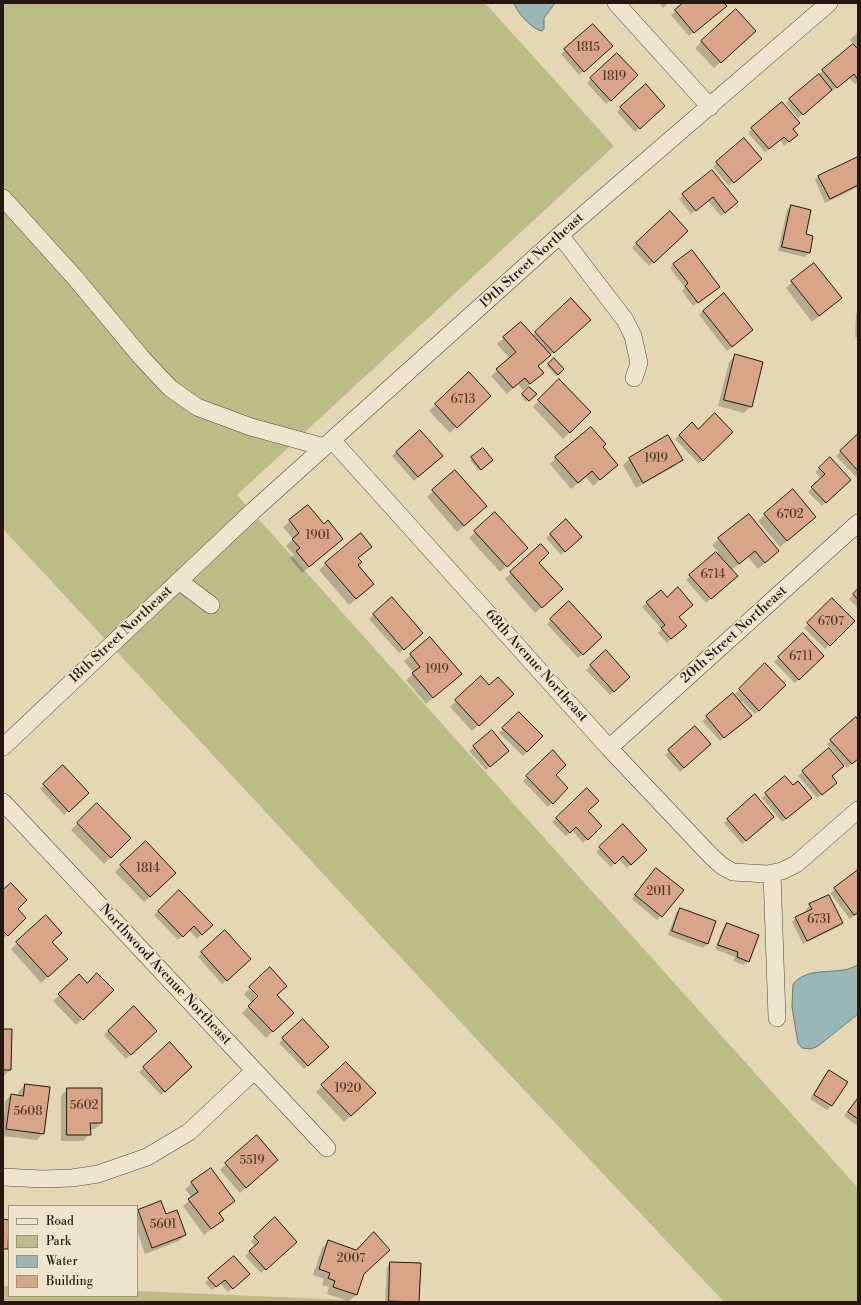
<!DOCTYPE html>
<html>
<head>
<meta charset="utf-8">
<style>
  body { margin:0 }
  #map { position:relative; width:861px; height:1305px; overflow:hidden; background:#e3d7b4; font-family:"Libre Bodoni",serif }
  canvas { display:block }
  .frame { position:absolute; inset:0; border:4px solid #26180e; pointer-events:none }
  .legend { position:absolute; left:8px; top:1205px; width:130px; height:92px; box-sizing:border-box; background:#ede5ce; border:1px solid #9d9381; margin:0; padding:5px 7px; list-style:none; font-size:12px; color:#26180e }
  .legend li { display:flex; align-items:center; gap:8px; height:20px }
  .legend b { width:20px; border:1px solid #9d9381 }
</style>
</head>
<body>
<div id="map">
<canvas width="861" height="1305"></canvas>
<div class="frame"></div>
<ul class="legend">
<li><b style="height:5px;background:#ede5ce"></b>Road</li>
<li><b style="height:11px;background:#bcbc87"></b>Park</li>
<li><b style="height:11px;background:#99b7b7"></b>Water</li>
<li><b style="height:11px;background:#d9a588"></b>Building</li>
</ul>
</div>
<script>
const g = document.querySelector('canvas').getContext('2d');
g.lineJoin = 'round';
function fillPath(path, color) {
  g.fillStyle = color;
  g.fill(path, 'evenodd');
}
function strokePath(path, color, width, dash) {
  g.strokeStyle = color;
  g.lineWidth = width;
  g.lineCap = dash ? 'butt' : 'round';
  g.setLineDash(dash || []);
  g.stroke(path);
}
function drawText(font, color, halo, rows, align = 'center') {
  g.font = font + ' "Libre Bodoni",serif';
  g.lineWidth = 3.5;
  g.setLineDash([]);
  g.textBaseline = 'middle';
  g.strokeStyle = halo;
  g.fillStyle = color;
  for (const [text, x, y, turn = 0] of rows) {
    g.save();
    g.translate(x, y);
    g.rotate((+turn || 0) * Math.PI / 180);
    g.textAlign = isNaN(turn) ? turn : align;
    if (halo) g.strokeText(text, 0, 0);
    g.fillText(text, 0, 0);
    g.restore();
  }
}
fillPath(new Path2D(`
  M 3,3 L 485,3 L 614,146 L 237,495 L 858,1188 L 858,1302 L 724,1302 L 494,1058 L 3,529 Z
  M 3,1286 L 9,1286 L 9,1296 L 137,1296 L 137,1291 L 347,1300 L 349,1302 L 3,1302 Z`), '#bcbc87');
const water = new Path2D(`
  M 514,3 L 555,3 L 544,18 L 544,29 L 542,31 C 533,30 516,12 514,3 Z
  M 858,965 L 858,1014 L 818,1046 L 811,1049 L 802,1048 L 798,1043 L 792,1007 L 793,984 C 806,969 825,973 843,970 C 848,970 853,967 858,965 Z`);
fillPath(water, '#99b7b7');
strokePath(water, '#6b7773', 1);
fillPath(new Path2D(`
  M 659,3 L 668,3 L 663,8 Z
  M 684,3 L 723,3 L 721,10 L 689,36 L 671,15 Z
  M 593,25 L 607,50 L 579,75 L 561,54 Z
  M 858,32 L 858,82 L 855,84 L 849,78 L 832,91 L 831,90 L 798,118 L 786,103 L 854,44 L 850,40 Z
  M 748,37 L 714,68 L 695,48 L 702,41 Z
  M 617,54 L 637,75 L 606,104 L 587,83 Z
  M 621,108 L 660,110 L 635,132 L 617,112 Z
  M 752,129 L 792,129 L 792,139 L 784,146 L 780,140 L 765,152 L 748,133 Z
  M 858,158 L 858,187 L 825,203 L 815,180 L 819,176 Z
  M 717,163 L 757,163 L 729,186 L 713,167 Z
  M 712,171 L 733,206 L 721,216 L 708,201 L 691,214 L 679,199 Z
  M 791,206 L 805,235 L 809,253 L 805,257 L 778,251 L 787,210 Z
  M 670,213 L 683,235 L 649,266 L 632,248 Z
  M 674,264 L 715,291 L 693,306 L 682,291 L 685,288 L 670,268 Z
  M 792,282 L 841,298 L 812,322 L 786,288 Z
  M 571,300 L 583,326 L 538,366 L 537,379 L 523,390 L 518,384 L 507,394 L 491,376 L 510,359 L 497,344 L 521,323 L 532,336 Z
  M 703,311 L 752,330 L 727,351 L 699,315 Z
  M 858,312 L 858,337 L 855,337 L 856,314 Z
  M 736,355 L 751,406 L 744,413 L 718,406 L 729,362 Z
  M 554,359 L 563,369 L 556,376 L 547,366 Z
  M 469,374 L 483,402 L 450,433 L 429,411 Z
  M 559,380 L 590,412 L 563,439 L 533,407 Z
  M 529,388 L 535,394 L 526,402 L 521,396 Z
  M 692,423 L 698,430 L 731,432 L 699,464 L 675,439 Z
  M 858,435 L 858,475 L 856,477 L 836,456 Z
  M 668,437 L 681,460 L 675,466 L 636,488 L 623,465 L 629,459 Z
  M 601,447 L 610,471 L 593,486 L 586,477 L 571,489 L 550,464 L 556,457 Z
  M 482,449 L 492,460 L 479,471 L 470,460 Z
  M 396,452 L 437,460 L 414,481 L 392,456 Z
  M 830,459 L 849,480 L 822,506 L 808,492 L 822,479 L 815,472 Z
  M 433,491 L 479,513 L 457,532 L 427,497 Z
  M 793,491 L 808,523 L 780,547 L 758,521 Z
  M 308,506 L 324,525 L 342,539 L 302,573 L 290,558 L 294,555 L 286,546 L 293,539 L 283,527 Z
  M 748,515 L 772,557 L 758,569 L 748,557 L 731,570 L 732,580 L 706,603 L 686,580 L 718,552 L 712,545 Z
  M 566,521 L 576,541 L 561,555 L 546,538 Z
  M 475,532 L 520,554 L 500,572 L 469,538 Z
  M 358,558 L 357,565 L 373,584 L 349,605 L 319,570 L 326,563 Z
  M 537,563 L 555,595 L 535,613 L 505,579 L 511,573 Z
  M 858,590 L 858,608 L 849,599 Z
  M 660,591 L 678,617 L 682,630 L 667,643 L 658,633 L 662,629 L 642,607 Z
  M 392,599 L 418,637 L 399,653 L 369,619 Z
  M 832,600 L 853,621 L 825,649 L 804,628 Z
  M 569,602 L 601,637 L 578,658 L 547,624 Z
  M 803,635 L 823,656 L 795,683 L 774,662 Z
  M 430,639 L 454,680 L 426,704 L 406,680 L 414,673 L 404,661 Z
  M 606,652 L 629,677 L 610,695 L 586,670 Z
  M 765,665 L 785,685 L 755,714 L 735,694 Z
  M 489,686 L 506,700 L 472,731 L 450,707 L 456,701 Z
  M 733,695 L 746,720 L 720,741 L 702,721 Z
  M 519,713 L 542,736 L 523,756 L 499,733 Z
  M 858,721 L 858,758 L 847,768 L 827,744 Z
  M 695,727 L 706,748 L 680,772 L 665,755 Z
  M 492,732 L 508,751 L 486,770 L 469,751 Z
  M 829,750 L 832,786 L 817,798 L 798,776 Z
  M 553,752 L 554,775 L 567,788 L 548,807 L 523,781 Z
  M 63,767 L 88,793 L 64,815 L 40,789 Z
  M 587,790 L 587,811 L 601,826 L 583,843 L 572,830 L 566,836 L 552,822 Z
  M 766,794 L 806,802 L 782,822 L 762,798 Z
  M 97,805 L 130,838 L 104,864 L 71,830 Z
  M 728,819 L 769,820 L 742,844 L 724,823 Z
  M 623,826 L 646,850 L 627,868 L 619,860 L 611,867 L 596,852 Z
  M 146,843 L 174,873 L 144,902 L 115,872 Z
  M 858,871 L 858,913 L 850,919 L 830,893 Z
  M 652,874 L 661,916 L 657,920 L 632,899 Z
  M 179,891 L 211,925 L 197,939 L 189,930 L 178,940 L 154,915 Z
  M 3,892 L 25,918 L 3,939 Z
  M 810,905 L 842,923 L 838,927 L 803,944 L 792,922 L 796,918 L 807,912 L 806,909 Z
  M 680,909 L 715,922 L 707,944 L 703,948 L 668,935 L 676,913 Z
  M 46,916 L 51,942 L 60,965 L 41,983 L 11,949 Z
  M 727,924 L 748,961 L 744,965 L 733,961 L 735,957 L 715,949 L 723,928 Z
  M 225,932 L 246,963 L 222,984 L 198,957 Z
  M 270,969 L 275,996 L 292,1013 L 266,1038 L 242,1013 L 252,1003 L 244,994 Z
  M 79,976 L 87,984 L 113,990 L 76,1025 L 53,1001 Z
  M 134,1007 L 152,1035 L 126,1059 L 104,1035 Z
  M 303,1020 L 324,1051 L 304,1069 L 279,1043 Z
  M 3,1030 L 10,1070 L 4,1076 L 3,1076 Z
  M 170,1044 L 187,1071 L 161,1095 L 139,1072 Z
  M 346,1063 L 374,1093 L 344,1122 L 316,1092 Z
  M 829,1071 L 846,1082 L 831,1106 L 827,1110 L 810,1099 L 825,1075 Z
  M 25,1085 L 43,1133 L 37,1140 L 3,1136 L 5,1101 L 11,1095 L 18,1096 L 19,1091 Z
  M 67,1089 L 101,1123 L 95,1129 L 90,1129 L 90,1134 L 83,1141 L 61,1141 L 61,1096 Z
  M 858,1098 L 858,1126 L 844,1116 Z
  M 226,1164 L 271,1166 L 240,1193 L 220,1170 Z
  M 192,1183 L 234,1201 L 219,1214 L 223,1220 L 204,1235 L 183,1206 L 192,1198 L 185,1189 Z
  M 138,1211 L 165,1215 L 185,1235 L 179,1241 L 145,1254 L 137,1230 L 137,1212 Z
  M 255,1237 L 292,1246 L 261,1273 L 245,1256 L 255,1246 L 251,1241 Z
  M 328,1241 L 363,1275 L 356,1295 L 349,1301 L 327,1294 L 329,1287 L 322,1285 L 324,1279 L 313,1275 L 322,1248 Z
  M 391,1263 L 418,1302 L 385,1302 L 387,1267 Z
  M 244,1278 L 228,1292 L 220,1283 L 212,1290 L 205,1283 L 209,1279 Z`), '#0003');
const building = new Path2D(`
  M 683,3 L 724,3 L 727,6 L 694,33 L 675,10 Z
  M 736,9 L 756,31 L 721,63 L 701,41 Z
  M 593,24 L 613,46 L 584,72 L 564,49 Z
  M 853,44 L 858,49 L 858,80 L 854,74 L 837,88 L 822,70 Z
  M 617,53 L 638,75 L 611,101 L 590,78 Z
  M 819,74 L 832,90 L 803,115 L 789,99 Z
  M 646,84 L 665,106 L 640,129 L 620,107 Z
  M 782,102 L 800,123 L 793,129 L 798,135 L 789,142 L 784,137 L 769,149 L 751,128 Z
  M 744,138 L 762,159 L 734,183 L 716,162 Z
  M 858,157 L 858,185 L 830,199 L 818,176 Z
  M 712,170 L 738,202 L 725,213 L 713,197 L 696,211 L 682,194 Z
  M 791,205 L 811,210 L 806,234 L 813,236 L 810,253 L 782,247 Z
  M 670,211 L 688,231 L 654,263 L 636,243 Z
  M 692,250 L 720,287 L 698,303 L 685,286 L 688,283 L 673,264 Z
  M 814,263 L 842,298 L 819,316 L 791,281 Z
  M 724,293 L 753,330 L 732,347 L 703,311 Z
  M 571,298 L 591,320 L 554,353 L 535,332 Z
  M 521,322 L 551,355 L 538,366 L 544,373 L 530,384 L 525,378 L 513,388 L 496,369 L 516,352 L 503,337 Z
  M 735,354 L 763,362 L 752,407 L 724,400 Z
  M 554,358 L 564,369 L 558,375 L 548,364 Z
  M 469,372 L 491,396 L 457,428 L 435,404 Z
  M 559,379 L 591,412 L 570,433 L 538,400 Z
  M 529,387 L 537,394 L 529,401 L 522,394 Z
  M 715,413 L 733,432 L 703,461 L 679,435 L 692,422 L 698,429 Z
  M 591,427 L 606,444 L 603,447 L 618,465 L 600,480 L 592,471 L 578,483 L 555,457 Z
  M 420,430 L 443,456 L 418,477 L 396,452 Z
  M 858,434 L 858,471 L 840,451 Z
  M 668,435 L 683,460 L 643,483 L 629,458 Z
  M 483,448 L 493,460 L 481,470 L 471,457 Z
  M 830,457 L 851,480 L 826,503 L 811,487 L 825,474 L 819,468 Z
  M 455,470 L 487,506 L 464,526 L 432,490 Z
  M 793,489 L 816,517 L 787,541 L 764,514 Z
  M 308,505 L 324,524 L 328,520 L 343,539 L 309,567 L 296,551 L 300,548 L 292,539 L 299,533 L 289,520 Z
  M 495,512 L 528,548 L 507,567 L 474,531 Z
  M 749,514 L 779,551 L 765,563 L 755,551 L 739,564 L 718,538 Z
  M 566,519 L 582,537 L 565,552 L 550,534 Z
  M 361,533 L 372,547 L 358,558 L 362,562 L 358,565 L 374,584 L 356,599 L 325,563 Z
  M 541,544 L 549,553 L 539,563 L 563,589 L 542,608 L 510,572 Z
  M 716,552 L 738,576 L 711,599 L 689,575 Z
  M 678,587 L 693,605 L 679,617 L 687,626 L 671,639 L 661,628 L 665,625 L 646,602 L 661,590 L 667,597 Z
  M 858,589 L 858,600 L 853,594 Z
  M 392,597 L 423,633 L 404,650 L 373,614 Z
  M 832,598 L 855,621 L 830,646 L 807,623 Z
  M 569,601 L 602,637 L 583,655 L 550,619 Z
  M 803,633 L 824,656 L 799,680 L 778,657 Z
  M 430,637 L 462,674 L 433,698 L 412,673 L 420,667 L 410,654 Z
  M 606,650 L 630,677 L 614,692 L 590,665 Z
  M 765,663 L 786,685 L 759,711 L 739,689 Z
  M 481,676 L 489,685 L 498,677 L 514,694 L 479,726 L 455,700 Z
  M 733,693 L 752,716 L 724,738 L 706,716 Z
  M 519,712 L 543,736 L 527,752 L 502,728 Z
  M 856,717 L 858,720 L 858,759 L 852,764 L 830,740 Z
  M 695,726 L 711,744 L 684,768 L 668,750 Z
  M 492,730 L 509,751 L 490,767 L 473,746 Z
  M 829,748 L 844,766 L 832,776 L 837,783 L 822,795 L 802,771 Z
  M 553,750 L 566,765 L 556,775 L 568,788 L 553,804 L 526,776 Z
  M 63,765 L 89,793 L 69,812 L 43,784 Z
  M 785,776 L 793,785 L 798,781 L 812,798 L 786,819 L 765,793 Z
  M 587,788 L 599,801 L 588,811 L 602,826 L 588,840 L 576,827 L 570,833 L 556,818 Z
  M 755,794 L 774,817 L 746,841 L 727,819 Z
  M 97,803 L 131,838 L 111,858 L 77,823 Z
  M 623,824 L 647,850 L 631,865 L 623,856 L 615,864 L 599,847 Z
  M 146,841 L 176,873 L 150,897 L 120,865 Z
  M 656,868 L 684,890 L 662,917 L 635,895 Z
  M 858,870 L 858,913 L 854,915 L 834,888 Z
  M 11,883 L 27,900 L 18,909 L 26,918 L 8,936 L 3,931 L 3,890 Z
  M 179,890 L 213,925 L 202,935 L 194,926 L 183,937 L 158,911 Z
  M 829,895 L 843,923 L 807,941 L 795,917 L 812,909 L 809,904 Z
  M 680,908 L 716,921 L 708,944 L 672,931 Z
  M 46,915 L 62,933 L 52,942 L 68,959 L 48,977 L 16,942 Z
  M 727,923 L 759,935 L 749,962 L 737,957 L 738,952 L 718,945 Z
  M 225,930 L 251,959 L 227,981 L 201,952 Z
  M 270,967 L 287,986 L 277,995 L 294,1013 L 273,1032 L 248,1006 L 258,996 L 249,987 Z
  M 97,973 L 114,990 L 83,1020 L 58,994 L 79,974 L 87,983 Z
  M 134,1006 L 157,1031 L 131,1055 L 108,1031 Z
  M 303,1019 L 329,1047 L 308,1066 L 282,1038 Z
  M 3,1029 L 12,1029 L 11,1070 L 3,1070 Z
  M 170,1042 L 192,1067 L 165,1092 L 143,1067 Z
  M 346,1062 L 376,1093 L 351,1116 L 321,1085 Z
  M 829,1070 L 848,1082 L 832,1106 L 814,1095 Z
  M 25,1084 L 50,1087 L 44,1134 L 6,1129 L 11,1094 L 23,1096 Z
  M 67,1088 L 102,1088 L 102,1123 L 90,1123 L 91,1135 L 67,1135 Z
  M 858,1098 L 858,1119 L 848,1112 Z
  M 257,1135 L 278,1160 L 246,1188 L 225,1163 Z
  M 211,1168 L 235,1201 L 219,1213 L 224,1220 L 211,1229 L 188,1199 L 198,1192 L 191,1182 Z
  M 161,1201 L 166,1214 L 177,1210 L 186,1235 L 152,1248 L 138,1210 Z
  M 275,1217 L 297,1242 L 266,1270 L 249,1251 L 259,1242 L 254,1237 Z
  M 3,1219 L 9,1220 L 8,1249 L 3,1249 Z
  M 374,1232 L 390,1250 L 364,1274 L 357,1295 L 333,1287 L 335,1281 L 328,1278 L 330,1273 L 319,1269 L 328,1240 L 356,1250 Z
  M 234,1256 L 250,1274 L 233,1289 L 225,1280 L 216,1287 L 208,1278 Z
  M 390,1262 L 421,1263 L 419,1302 L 389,1301 Z`);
fillPath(building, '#d9a588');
strokePath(building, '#26180e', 1);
const minor = new Path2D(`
  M 616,3 L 710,107
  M 3,198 L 77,280 L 141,357 L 170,388 L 197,407 L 251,427 L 324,447
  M 560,235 L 625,320 L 633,336 L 639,363 L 634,378
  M 332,440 L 609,748 L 711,856 L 722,866 L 733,872 L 767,874 L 782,871 L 796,864 L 858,810
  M 179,581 L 211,605
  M 3,747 L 253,511 L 560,235 L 829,3
  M 609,748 L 858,523
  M 3,802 L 327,1148
  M 772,873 L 777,1018
  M 3,1177 L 42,1179 L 72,1178 L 98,1174 L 147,1157 L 189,1132 L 254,1071`);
strokePath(minor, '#554838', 18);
strokePath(minor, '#ede5ce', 17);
drawText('12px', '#533b2c', null, [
  ["1815",588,48],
  ["1819",614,77],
  ["6713",463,400],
  ["1919",656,459],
  ["6702",790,515],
  ["1901",318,536],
  ["6714",713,575],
  ["6707",831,622],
  ["6711",801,657],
  ["1919",437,670],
  ["1814",148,869],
  ["2011",659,892],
  ["6731",819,920],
  ["1920",348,1089],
  ["5602",84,1106],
  ["5608",28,1112],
  ["5519",252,1161],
  ["5601",163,1225],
  ["2007",351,1259]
]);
drawText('14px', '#26180e', '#ede5ce', [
  ["19th Street Northeast",532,261,-42],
  ["18th Street Northeast",121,635,-43],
  ["20th Street Northeast",734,635,-42],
  ["68th Avenue Northeast",536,666,48],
  ["Northwood Avenue Northeast",165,975,47]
]);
</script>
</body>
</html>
